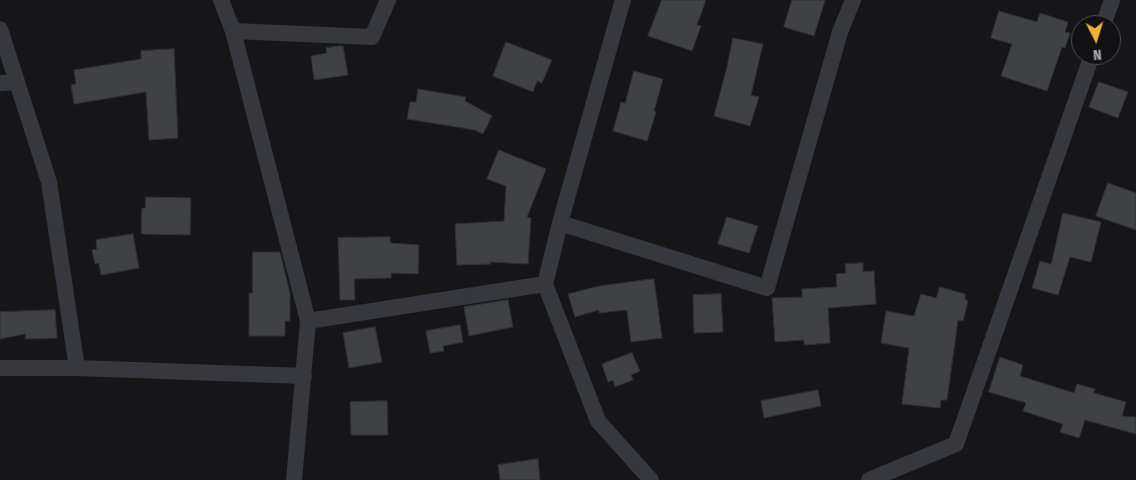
<!DOCTYPE html>
<html>
<head>
<meta charset="utf-8">
<style>
  body { margin:0 }
  #map { position:relative; width:1136px; height:480px; overflow:hidden; background:#161618; font-family:"Fira Sans Condensed",sans-serif }
  canvas { display:block }
  .north { position:absolute; left:1071px; top:15px; width:50px; height:50px; box-sizing:border-box; background:#111113; border:1px solid #4d4f55; border-radius:50%; rotate:175deg; font-size:14px; font-weight:700; line-height:20px; text-align:center; color:#a8adb8 }
  .north::after { content:''; display:block; margin:auto; width:18px; height:22px; background:#f2b134; clip-path:polygon(50% 0,100% 100%,50% 72%,0 100%) }
</style>
</head>
<body>
<div id="map">
<canvas width="1136" height="480"></canvas>
<div class="north">N</div>
</div>
<script>
const g = document.querySelector('canvas').getContext('2d');
g.lineJoin = 'round';
function fillPath(path, color) {
  g.fillStyle = color;
  g.fill(path, 'evenodd');
}
function strokePath(path, color, width, dash) {
  g.strokeStyle = color;
  g.lineWidth = width;
  g.lineCap = dash ? 'butt' : 'round';
  g.setLineDash(dash || []);
  g.stroke(path);
}
const building = new Path2D(`
  M 662,0 L 706,0 L 697,25 L 701,26 L 692,51 L 648,36 Z
  M 792,0 L 825,0 L 814,36 L 784,27 Z
  M 999,11 L 1037,22 L 1040,13 L 1068,22 L 1065,32 L 1070,33 L 1065,48 L 1062,47 L 1047,91 L 1001,76 L 1012,44 L 991,38 Z
  M 733,38 L 763,44 L 751,95 L 759,97 L 750,126 L 714,116 L 727,67 Z
  M 506,42 L 552,60 L 542,83 L 537,81 L 533,92 L 493,76 Z
  M 339,46 L 343,46 L 348,75 L 314,80 L 311,56 L 327,53 L 326,48 Z
  M 174,49 L 178,138 L 149,140 L 146,92 L 74,104 L 71,85 L 76,84 L 74,70 L 141,59 L 141,51 Z
  M 634,71 L 663,79 L 654,111 L 656,112 L 647,141 L 613,131 L 621,102 L 625,103 Z
  M 1099,82 L 1128,92 L 1118,118 L 1089,107 Z
  M 418,89 L 466,97 L 465,101 L 492,116 L 483,134 L 475,130 L 407,119 L 410,102 L 416,102 Z
  M 499,150 L 546,169 L 527,217 L 531,218 L 528,264 L 490,262 L 491,264 L 457,265 L 455,224 L 504,221 L 506,186 L 487,179 Z
  M 1108,183 L 1136,193 L 1136,230 L 1096,216 Z
  M 146,197 L 191,198 L 190,235 L 141,234 L 142,208 L 145,208 Z
  M 1063,213 L 1101,222 L 1091,262 L 1070,257 L 1058,295 L 1032,288 L 1040,261 L 1051,264 Z
  M 727,217 L 758,226 L 749,253 L 718,244 Z
  M 133,234 L 139,268 L 101,275 L 99,263 L 95,264 L 92,250 L 97,249 L 96,240 Z
  M 390,237 L 390,243 L 419,245 L 418,274 L 391,273 L 391,278 L 354,279 L 355,300 L 340,300 L 338,238 Z
  M 253,252 L 280,252 L 290,293 L 290,321 L 285,321 L 285,336 L 249,336 L 249,293 L 252,293 Z
  M 863,263 L 863,272 L 874,271 L 876,304 L 828,308 L 830,343 L 804,345 L 804,340 L 775,342 L 772,298 L 802,297 L 802,289 L 837,287 L 836,274 L 846,273 L 845,264 Z
  M 654,279 L 662,338 L 631,342 L 627,310 L 599,313 L 599,310 L 575,317 L 568,294 L 599,286 Z
  M 940,287 L 965,294 L 965,299 L 968,301 L 963,321 L 958,320 L 947,400 L 941,400 L 940,408 L 902,404 L 909,348 L 881,343 L 886,311 L 914,316 L 921,294 L 936,298 Z
  M 721,294 L 723,332 L 694,333 L 693,295 Z
  M 508,300 L 513,327 L 469,336 L 464,307 Z
  M 55,310 L 57,338 L 26,339 L 25,334 L 0,339 L 0,312 Z
  M 460,325 L 463,342 L 443,346 L 444,351 L 430,353 L 426,331 Z
  M 375,327 L 382,362 L 349,368 L 343,333 Z
  M 632,353 L 640,371 L 631,375 L 633,380 L 615,387 L 613,380 L 608,382 L 602,364 Z
  M 1000,357 L 1023,365 L 1020,376 L 1074,393 L 1077,384 L 1095,389 L 1094,393 L 1126,402 L 1122,416 L 1136,417 L 1136,434 L 1085,420 L 1079,438 L 1060,432 L 1063,424 L 1023,411 L 1026,403 L 989,392 Z
  M 818,390 L 821,406 L 764,418 L 761,401 Z
  M 387,401 L 388,435 L 351,435 L 350,402 Z
  M 538,459 L 540,480 L 500,480 L 498,465 Z`);
fillPath(building, '#404145');
strokePath(building, '#303034', 1);
strokePath(new Path2D(`
  M 221,0 L 233,31 L 308,321 L 294,480
  M 623,0 L 620,10 L 560,223 L 545,284 L 598,421 L 651,480
  M 1103,25 L 1112,0
  M 0,29 L 49,182 L 77,368
  M 233,31 L 372,37 L 388,0
  M 0,83 L 17,82
  M 560,223 L 767,288 L 840,32 L 853,0
  M 308,321 L 545,284
  M 0,368 L 77,368 L 304,376
  M 869,480 L 956,444 L 1092,55`), '#37383d', 16);
</script>
</body>
</html>
